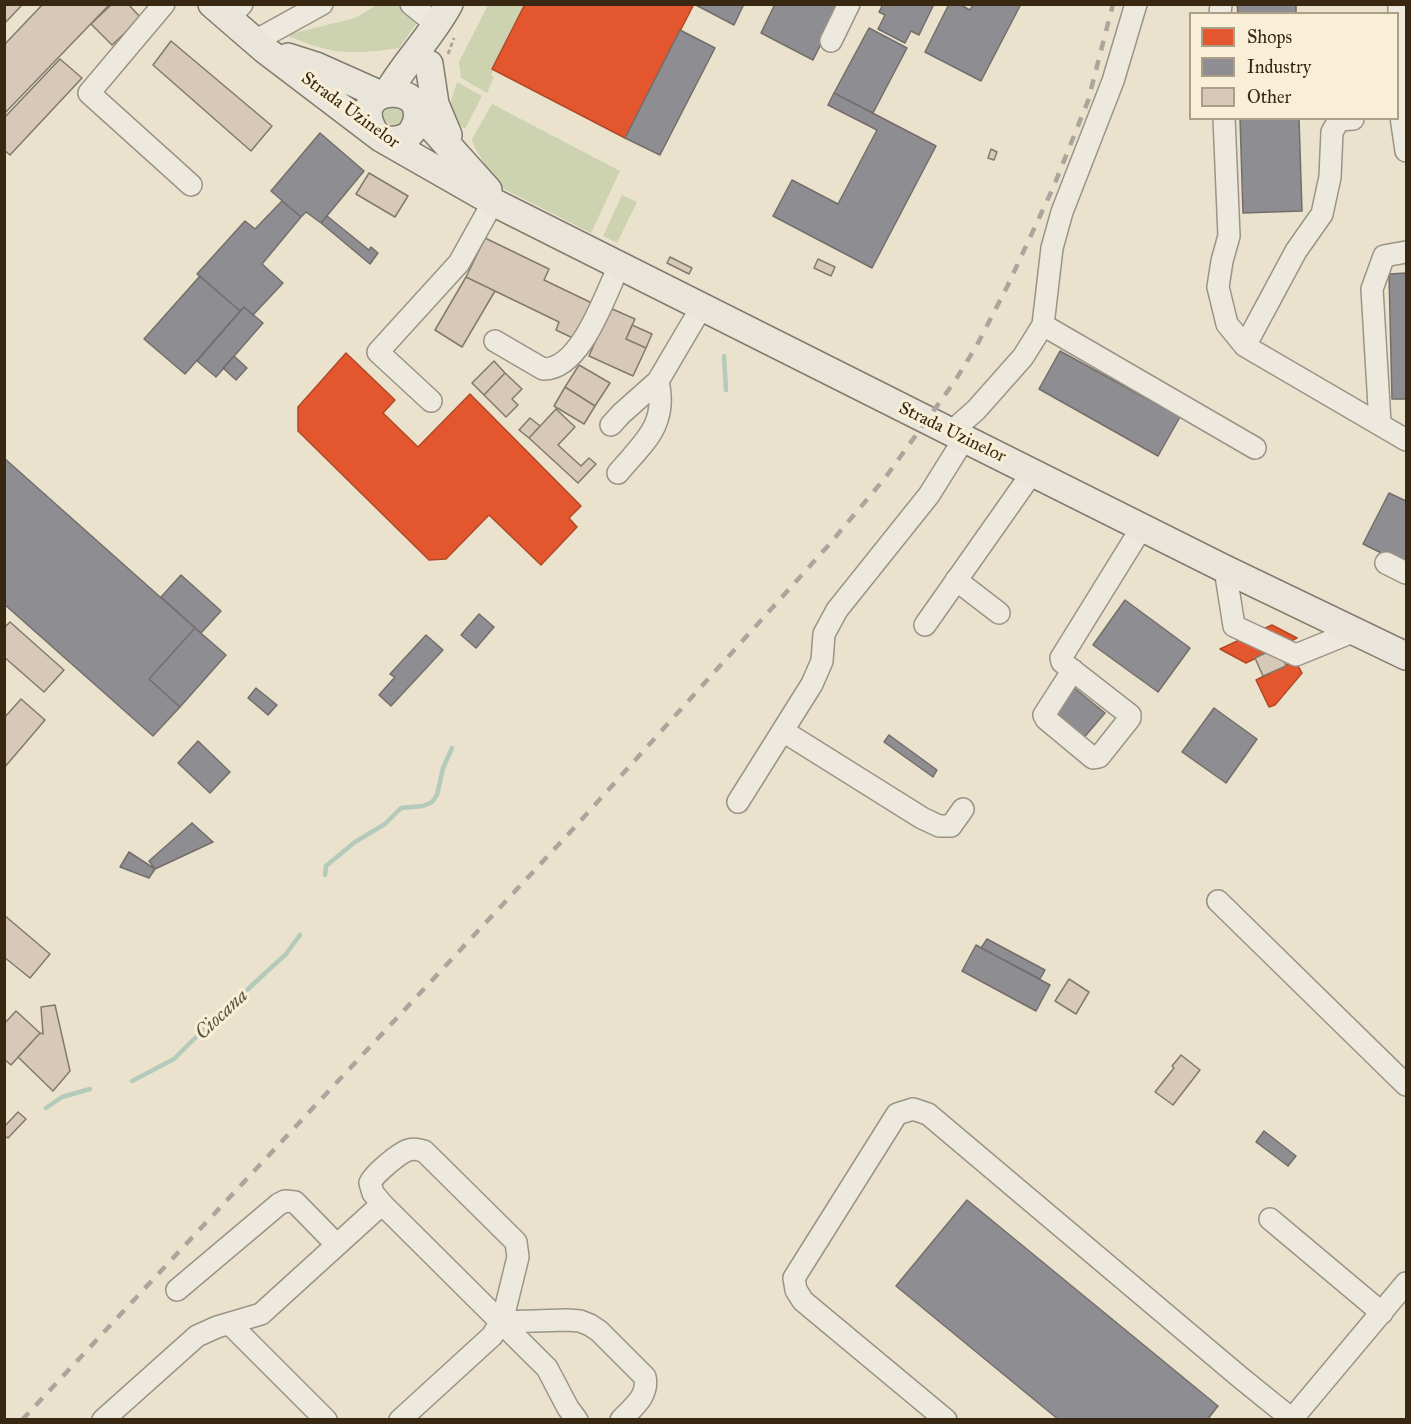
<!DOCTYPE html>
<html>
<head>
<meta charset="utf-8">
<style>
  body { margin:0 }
  #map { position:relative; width:1411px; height:1424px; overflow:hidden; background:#eae2cd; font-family:"IM FELL Great Primer",serif }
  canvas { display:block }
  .frame { position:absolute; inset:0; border:6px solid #382711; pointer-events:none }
  .legend { position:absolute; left:1189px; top:12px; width:210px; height:108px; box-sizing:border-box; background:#f9efd7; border:2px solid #ac9f88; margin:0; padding:8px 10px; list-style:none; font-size:18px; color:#382711 }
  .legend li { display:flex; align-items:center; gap:12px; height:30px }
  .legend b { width:30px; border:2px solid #ac9f88 }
</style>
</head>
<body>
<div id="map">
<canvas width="1411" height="1424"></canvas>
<div class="frame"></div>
<ul class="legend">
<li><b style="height:16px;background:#e4572e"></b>Shops</li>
<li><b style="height:16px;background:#8d8d92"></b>Industry</li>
<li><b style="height:16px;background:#d7c8b7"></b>Other</li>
</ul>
</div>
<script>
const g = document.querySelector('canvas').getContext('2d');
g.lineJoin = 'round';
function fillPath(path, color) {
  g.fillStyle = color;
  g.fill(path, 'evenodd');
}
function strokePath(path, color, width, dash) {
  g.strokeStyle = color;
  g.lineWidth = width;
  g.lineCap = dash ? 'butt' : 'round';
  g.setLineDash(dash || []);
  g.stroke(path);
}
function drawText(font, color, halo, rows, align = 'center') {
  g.font = font + ' "IM FELL Great Primer",serif';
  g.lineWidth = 6;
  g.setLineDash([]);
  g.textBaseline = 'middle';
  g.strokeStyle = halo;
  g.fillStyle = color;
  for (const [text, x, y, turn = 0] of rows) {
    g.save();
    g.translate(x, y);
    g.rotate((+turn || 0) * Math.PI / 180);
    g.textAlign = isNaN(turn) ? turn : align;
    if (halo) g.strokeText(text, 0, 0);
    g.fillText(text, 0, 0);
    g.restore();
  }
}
fillPath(new Path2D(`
  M 377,5 L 406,5 L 419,20 L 399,48 C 373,52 344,55 318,47 C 307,44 297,39 286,35 L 355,18 Z
  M 488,5 L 525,5 L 492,69 L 493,70 L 491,75 L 494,77 L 487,93 L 461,78 L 459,62 Z
  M 457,82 L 482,96 L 465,129 L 457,124 L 449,107 Z
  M 492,104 L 620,171 L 591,233 L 502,188 L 489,172 L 473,144 L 472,139 Z
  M383 115a10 10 0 1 1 20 0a10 10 0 1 1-20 0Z
  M 622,195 L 637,202 L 617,243 L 603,236 Z`), '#cdd3b0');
const shops = new Path2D(`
  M 525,4 L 694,4 L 625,138 L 492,69 Z
  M 346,353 L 395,400 L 383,413 L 418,447 L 470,394 L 581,506 L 569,518 L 577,527 L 541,565 L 489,515 L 446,559 L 429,560 L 298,431 L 298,407 Z
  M 1272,625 L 1297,638 L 1246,663 L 1220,649 Z
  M 1295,661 L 1302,673 L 1275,705 L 1269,707 L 1256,680 Z`);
fillPath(shops, '#e4572e');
strokePath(shops, '#b04925', 1.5);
const industry = new Path2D(`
  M 694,4 L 744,4 L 734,25 Z
  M 775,4 L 841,4 L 813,60 L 761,33 Z
  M 883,4 L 934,4 L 919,35 L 911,31 L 905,43 L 878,29 L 885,15 L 879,12 Z
  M 949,4 L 959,4 L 970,10 L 973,4 L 1021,4 L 981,81 L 925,52 Z
  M 1237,4 L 1296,4 L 1296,14 L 1238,14 Z
  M 869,28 L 907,48 L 873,113 L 834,93 Z
  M 680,30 L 715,48 L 660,155 L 625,138 Z
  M 834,93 L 936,146 L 872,268 L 773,216 L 792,180 L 838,204 L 877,130 L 828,105 Z
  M 1240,118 L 1299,118 L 1302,211 L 1243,213 Z
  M 320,133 L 364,171 L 321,223 L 306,212 L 301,217 L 271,191 Z
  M 282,201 L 301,217 L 262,264 L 283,283 L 253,315 L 244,307 L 240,311 L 197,274 L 245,221 L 255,229 Z
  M 327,216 L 369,250 L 371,247 L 378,253 L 370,264 L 321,223 Z
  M 1406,273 L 1406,399 L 1392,399 L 1389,274 Z
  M 200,276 L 240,311 L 185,374 L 144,339 Z
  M 244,307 L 263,323 L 216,377 L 197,361 Z
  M 1060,351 L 1180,417 L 1158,456 L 1039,389 Z
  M 234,356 L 247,368 L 236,380 L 223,368 Z
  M 4,458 L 195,628 L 149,679 L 180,707 L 153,736 L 4,604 Z
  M 1389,493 L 1406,501 L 1406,565 L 1363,544 Z
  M 181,575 L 221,611 L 201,633 L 161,597 Z
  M 1125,600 L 1190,648 L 1158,692 L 1093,645 Z
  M 479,614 L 494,627 L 476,648 L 461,635 Z
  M 195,628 L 226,655 L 180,707 L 149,679 Z
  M 426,635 L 443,650 L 391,706 L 379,695 L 395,677 L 390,674 Z
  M 1073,687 L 1105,713 L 1081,741 L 1049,715 Z
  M 256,688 L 277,705 L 268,715 L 248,698 Z
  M 1214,708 L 1257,739 L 1226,783 L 1182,752 Z
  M 889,735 L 937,770 L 933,777 L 884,742 Z
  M 198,741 L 230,772 L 210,793 L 178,763 Z
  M 192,823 L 213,842 L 155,869 L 149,861 Z
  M 129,852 L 155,869 L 149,878 L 120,867 Z
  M 987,939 L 1045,970 L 1040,979 L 981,948 Z
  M 976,945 L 1050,985 L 1036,1011 L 962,971 Z
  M 1264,1131 L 1296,1156 L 1288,1166 L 1256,1142 Z
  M 967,1200 L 1218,1406 L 1207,1420 L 1059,1420 L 896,1286 Z`);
fillPath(industry, '#8d8d92');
strokePath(industry, '#746e6b', 1.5);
strokePath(new Path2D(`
  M 724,356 L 726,390
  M 325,875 L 326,866 L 355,842 L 385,824 L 401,808 L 423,806 L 432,802 L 437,795 L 443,768 L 452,748
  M 132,1081 L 174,1059 L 196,1037 L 286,954 L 300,935
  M 46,1108 L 62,1097 L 90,1089`), '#b4cabb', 4.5);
const building = new Path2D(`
  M 4,4 L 23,4 L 4,24 Z
  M 43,4 L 106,4 L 108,6 L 4,114 L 4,45 Z
  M 112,4 L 128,4 L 141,18 L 112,45 L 91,24 Z
  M 171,41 L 272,126 L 251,151 L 153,65 Z
  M 60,59 L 82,78 L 10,155 L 4,150 L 4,118 Z
  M 991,149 L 997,152 L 994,160 L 988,158 Z
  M 369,173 L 408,196 L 395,217 L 356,194 Z
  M 485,238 L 549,269 L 544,280 L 594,304 L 577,340 L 556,330 L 559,322 L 466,277 Z
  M 670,257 L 692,268 L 689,274 L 667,263 Z
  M 818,259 L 835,267 L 831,276 L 814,268 Z
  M 466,277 L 495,291 L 462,347 L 435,330 Z
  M 610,308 L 635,319 L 626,339 L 646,348 L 633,376 L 589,356 Z
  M 632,325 L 652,334 L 646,348 L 626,339 Z
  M 494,361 L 505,373 L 484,395 L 472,383 Z
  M 579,365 L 610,383 L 595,406 L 565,387 Z
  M 505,373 L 522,389 L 512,399 L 518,405 L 506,417 L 484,395 Z
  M 565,387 L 595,406 L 584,424 L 554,406 Z
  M 556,409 L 575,427 L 558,445 L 581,466 L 589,458 L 596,464 L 578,483 L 529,438 Z
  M 530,418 L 540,426 L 529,438 L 519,430 Z
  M 10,622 L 64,670 L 44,692 L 4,657 L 4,628 Z
  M 1278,647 L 1286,666 L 1263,676 L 1255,658 Z
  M 21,699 L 45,720 L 4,768 L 4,718 Z
  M 4,915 L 50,954 L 30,978 L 4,957 Z
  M 1069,979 L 1089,992 L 1076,1014 L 1055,1001 Z
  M 55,1005 L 70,1071 L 53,1091 L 18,1057 L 40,1033 L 43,1034 L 41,1007 Z
  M 16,1011 L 40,1033 L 11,1065 L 4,1059 L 4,1024 Z
  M 1181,1055 L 1200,1070 L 1173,1105 L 1155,1092 L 1174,1068 L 1172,1066 Z
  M 18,1112 L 26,1119 L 8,1138 L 4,1135 L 4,1127 Z`);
fillPath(building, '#d7c8b7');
strokePath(building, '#817a6d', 1.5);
const minor = new Path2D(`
  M 164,4 L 89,93 L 191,185
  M 411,4 L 437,25
  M 1399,4 L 1399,103 L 1406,151
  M 1220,14 L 1221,4
  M 228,19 L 242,4
  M 255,41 L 322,4
  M 831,41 L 849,4
  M 1224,118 L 1229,236 L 1222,261 L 1218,287 L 1227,324 L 1245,346 L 1406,440
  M 1043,325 L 1255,448
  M 495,341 L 543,369 C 581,370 605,295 619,266
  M 1245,346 L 1296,251 L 1322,214 L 1330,177 L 1332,132 L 1339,120 L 1353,119
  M 431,401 L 378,352 L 459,263 L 493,202
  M 1380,423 L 1372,289 L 1384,256 L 1406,252
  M 611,425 L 621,414 L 658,381 L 701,308
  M 951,432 L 976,410 L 1023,357 L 1043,325 L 1052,248 L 1062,212 L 1113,81 L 1136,4
  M 618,473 C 644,442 668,425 658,381
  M 1386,563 L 1406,573
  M 1225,569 L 1234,626 L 1296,655 L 1355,631
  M 956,580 L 999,613
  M 925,625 L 1032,473
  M 1073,670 L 1044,715 L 1046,719 L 1093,758 L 1099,757 L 1130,718 L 1130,715 L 1062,662 L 1061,658 L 1142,527
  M 783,731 L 922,818 L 939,826 L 951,826 L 963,809
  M 738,802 L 812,684 L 822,661 L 824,634 L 837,610 L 929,495 L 964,439
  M 1218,901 L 1406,1085
  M 1270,1219 L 1382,1313
  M 177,1290 L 279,1204 L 285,1201 L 295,1202 L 337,1245
  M 500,1322 L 567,1320 L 580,1321 L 590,1325 L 599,1331 L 645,1377 C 649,1396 633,1407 621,1420
  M 230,1324 L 326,1420
  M 1292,1419 L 1406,1283
  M 103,1420 L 197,1336 L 217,1327 L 261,1314 L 382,1204
  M 400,1420 L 492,1336 C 496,1330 499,1324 503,1318 L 518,1257 L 516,1242 L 424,1151 C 419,1150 413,1148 409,1150 C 400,1152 373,1175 370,1183 L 373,1193 L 382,1204 L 547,1368 L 568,1408 L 577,1420
  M 946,1420 L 803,1301 L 796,1290 L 794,1278 L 897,1114 L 913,1109 L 928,1114 L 1241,1378 L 1293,1420`);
const major = new Path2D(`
  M 212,4 L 264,49 L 381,138 L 493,202 L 951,432 L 1225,569 L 1406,656
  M 288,57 L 316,66 L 381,95
  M 429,64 L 435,104 L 448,135
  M 388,92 C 406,61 432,36 449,4
  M 417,111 L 488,190
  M 373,130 C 347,81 437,82 414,128 C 409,139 397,141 386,140`);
strokePath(minor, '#9b9486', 24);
strokePath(major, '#817a6d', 30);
strokePath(new Path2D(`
  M 448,54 L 454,38`), '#aba69d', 3, [4.5, 3]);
strokePath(minor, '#ede9df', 21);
strokePath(major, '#eae5da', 27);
strokePath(new Path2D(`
  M 22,1420 L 574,828 L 827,547 L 885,478 L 955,381 L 977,345 L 1007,287 L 1053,188 L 1088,101 L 1113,4`), '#aba69d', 4.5, [10, 10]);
drawText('18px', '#382711', '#f9efd7', [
  ["Strada Uzinelor",350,111,36],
  ["Strada Uzinelor",952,433,26]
]);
drawText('italic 20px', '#565542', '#f9efd7', [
  ["Ciocana",222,1015,-43]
]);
</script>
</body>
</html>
